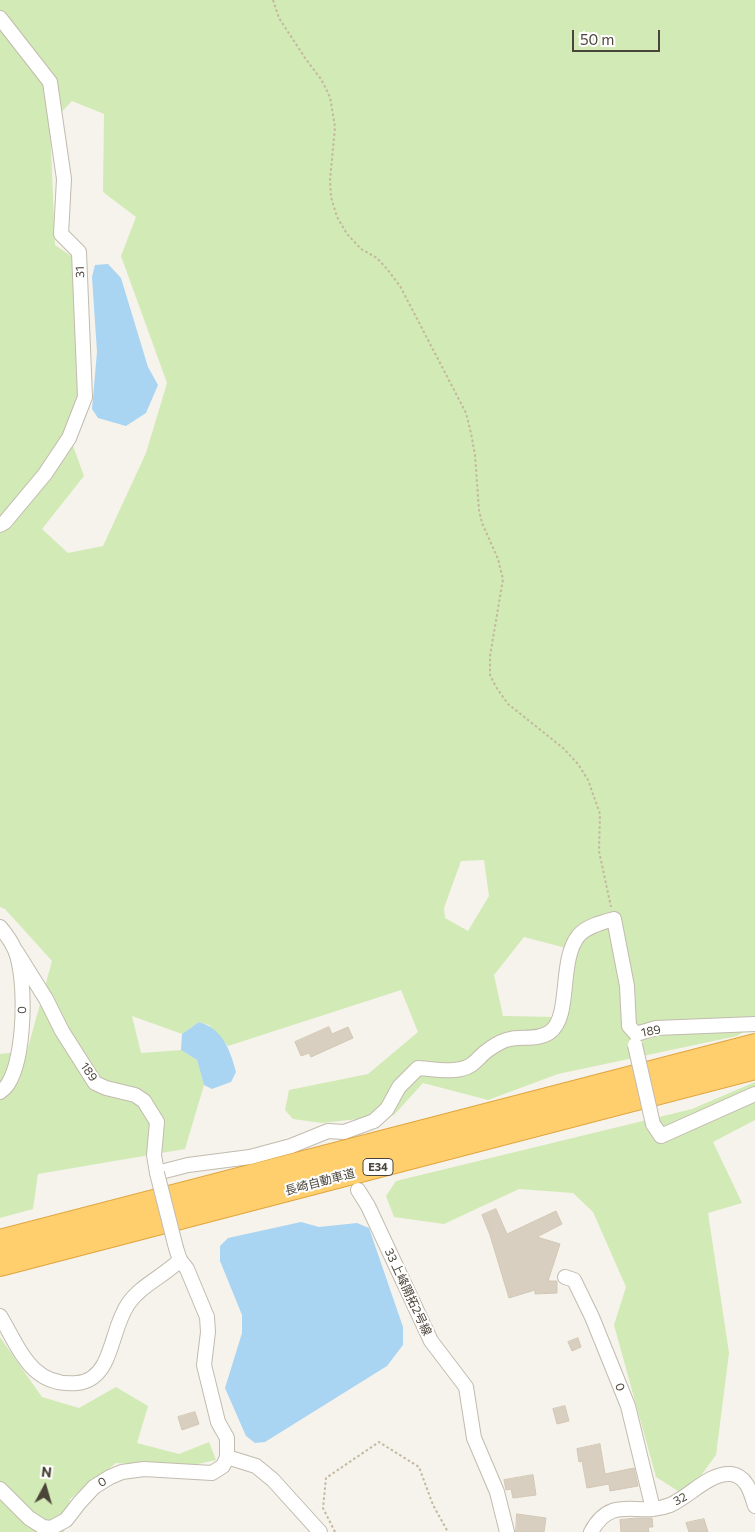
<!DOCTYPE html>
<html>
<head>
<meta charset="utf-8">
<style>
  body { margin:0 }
  #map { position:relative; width:755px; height:1532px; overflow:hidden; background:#f6f3ec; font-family:Commissioner,sans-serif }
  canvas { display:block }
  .north { position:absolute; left:20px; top:1462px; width:50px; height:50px; -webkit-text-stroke:4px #fff; paint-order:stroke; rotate:6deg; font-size:14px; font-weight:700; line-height:20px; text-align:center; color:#4b4439 }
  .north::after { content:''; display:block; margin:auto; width:18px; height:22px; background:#4b4439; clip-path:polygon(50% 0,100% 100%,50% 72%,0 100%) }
  .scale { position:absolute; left:572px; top:30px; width:88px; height:22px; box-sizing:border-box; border:2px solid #4b4439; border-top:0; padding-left:6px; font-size:15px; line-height:18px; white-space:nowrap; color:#4b4439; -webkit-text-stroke:4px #fff; paint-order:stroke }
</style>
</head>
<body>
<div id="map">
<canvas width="755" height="1532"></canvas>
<div class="north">N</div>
<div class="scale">50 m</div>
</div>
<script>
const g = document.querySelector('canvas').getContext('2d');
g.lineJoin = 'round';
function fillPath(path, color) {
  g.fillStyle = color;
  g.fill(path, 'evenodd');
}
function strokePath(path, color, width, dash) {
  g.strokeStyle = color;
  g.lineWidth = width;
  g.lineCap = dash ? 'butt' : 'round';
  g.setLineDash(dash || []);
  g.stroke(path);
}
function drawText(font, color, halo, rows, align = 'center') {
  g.font = font + ' Commissioner,"Noto Sans JP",sans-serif';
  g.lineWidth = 4;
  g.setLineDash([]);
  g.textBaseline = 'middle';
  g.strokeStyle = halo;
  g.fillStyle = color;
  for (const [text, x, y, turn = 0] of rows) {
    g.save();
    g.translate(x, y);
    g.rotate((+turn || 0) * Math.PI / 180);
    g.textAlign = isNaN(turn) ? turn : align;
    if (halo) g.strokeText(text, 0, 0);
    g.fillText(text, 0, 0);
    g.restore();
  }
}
fillPath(new Path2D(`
  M 0,0 L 755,0 L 755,1025 L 737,1036 L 558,1074 L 488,1100 L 423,1083 L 394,1115 L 322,1123 L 293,1119 L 285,1110 L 289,1090 L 368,1074 L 418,1032 L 401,990 L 228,1046 L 209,1025 L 199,1022 L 182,1034 L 132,1016 L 141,1053 L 181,1050 L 197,1060 L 204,1085 L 185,1149 L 38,1174 L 33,1209 L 0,1218 L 0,1054 L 27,1051 L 52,961 L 5,909 L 0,907 ZM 72,101 L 104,114 L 103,192 L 136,217 L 121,256 L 167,383 L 146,453 L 103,546 L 68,553 L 42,529 L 84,476 L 73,446 L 89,398 L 86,266 L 55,245 L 50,124 ZM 484,860 L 489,896 L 468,931 L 445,918 L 444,908 L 461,861 ZM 524,937 L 566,948 L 556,1017 L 503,1016 L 494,975 Z
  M 755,1082 L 755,1120 L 713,1142 L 742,1203 L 708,1213 L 729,1353 L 716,1455 L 697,1481 L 678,1491 L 656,1477 L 614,1325 L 626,1287 L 593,1212 L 573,1193 L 519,1189 L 444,1224 L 394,1217 L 386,1196 L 396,1181 L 692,1109 Z
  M 0,1337 L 42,1397 L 79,1408 L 116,1387 L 148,1406 L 137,1443 L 179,1454 L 209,1442 L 216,1460 L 180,1468 L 116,1463 L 70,1499 L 64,1532 L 0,1532 Z`), '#d2eab5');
fillPath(new Path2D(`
  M 108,264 L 121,278 L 148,367 L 158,385 L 146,413 L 126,426 L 98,418 L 92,409 L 97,352 L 92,277 L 95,265 Z
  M 199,1022 C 223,1029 230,1050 236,1072 L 231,1082 L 212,1089 L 204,1085 L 197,1060 L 181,1050 L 182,1034 Z
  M 301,1222 L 319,1227 L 357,1223 L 369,1228 L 403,1327 L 403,1345 L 387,1366 L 265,1442 L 255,1443 L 246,1436 L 225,1388 L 242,1333 L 242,1315 L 220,1261 L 220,1246 L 228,1238 Z`), '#a9d4f2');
const building = new Path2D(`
  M 329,1027 L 332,1034 L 348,1027 L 353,1038 L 311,1057 L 309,1053 L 301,1056 L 295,1042 Z
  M 496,1209 L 507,1234 L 556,1211 L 562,1224 L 537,1237 L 560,1244 L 548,1281 L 557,1281 L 557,1293 L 535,1294 L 535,1290 L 509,1298 L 490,1235 L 482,1215 Z
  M 578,1338 L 581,1347 L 572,1351 L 568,1342 Z
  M 565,1406 L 569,1421 L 557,1424 L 553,1409 Z
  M 195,1412 L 199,1424 L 182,1430 L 178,1417 Z
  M 600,1444 L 605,1474 L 634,1468 L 638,1486 L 610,1491 L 609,1484 L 587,1488 L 582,1461 L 579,1462 L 577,1449 Z
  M 533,1475 L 536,1495 L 513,1498 L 511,1489 L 506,1490 L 504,1480 Z
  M 517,1514 L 546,1518 L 544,1532 L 516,1532 Z
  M 637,1518 L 652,1518 L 653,1527 L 648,1527 L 649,1532 L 621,1532 L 620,1520 Z
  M 704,1519 L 708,1532 L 689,1532 L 686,1523 Z`);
fillPath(building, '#d8cfc1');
strokePath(building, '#d3c7b4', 1);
const minor = new Path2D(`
  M 0,18 L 50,82 L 64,179 L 61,234 L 79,252 L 85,397 L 69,438 L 45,474 L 5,522 L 0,525
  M 0,927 C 6,934 11,941 15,950 C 27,978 25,1058 8,1084 C 6,1087 3,1090 0,1092
  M 16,951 L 46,999 L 62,1031 L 95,1083 L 106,1088 L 135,1095 L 144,1101 L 157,1122 L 154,1155 L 157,1173 L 188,1165 L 250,1157 L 291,1146 L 328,1131 L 344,1132 L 374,1121 L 387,1109 L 399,1087 L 418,1068 C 434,1069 457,1074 471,1065 C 477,1061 482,1054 488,1050 C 492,1047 497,1044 501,1042 C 515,1034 536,1042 550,1032 C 572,1016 558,960 579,935 C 587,926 603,922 614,919 L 627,986 L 629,1026 L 636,1034
  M 636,1034 L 656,1028 L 755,1024
  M 653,1124 L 661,1136 L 755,1094
  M 358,1190 L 368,1206 L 431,1341 L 466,1387 L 474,1438 L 497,1492 L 507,1532
  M 565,1277 L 574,1280 L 592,1317 L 628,1406 L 653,1509
  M 0,1316 C 20,1349 31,1387 77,1383 C 89,1382 98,1375 104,1364 C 114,1345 116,1322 128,1304 C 141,1285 164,1276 180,1260
  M 227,1457 L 256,1466 L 273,1480 L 320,1532
  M 0,1489 L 29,1518 L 43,1527 L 51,1528 L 66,1520 L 80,1502 L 94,1487 L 110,1477 L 122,1472 L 144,1469 L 212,1473 L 223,1466 L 227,1457 L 227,1438 L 218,1422 L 204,1365 L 208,1332 L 207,1317 L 187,1269 L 180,1260 L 176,1248
  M 591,1532 C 612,1493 638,1518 670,1505 C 689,1497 710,1472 731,1474 C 747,1476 751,1493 755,1506`);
const motorway = new Path2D(`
  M 0,1242 L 755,1046
  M 0,1264 L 755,1067`);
strokePath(minor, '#c2bbae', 16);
strokePath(motorway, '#e0a43c', 26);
strokePath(new Path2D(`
  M 273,0 L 279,18 L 305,58 L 321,79 L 330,97 L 335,127 L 330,180 L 331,197 L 337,217 L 347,234 L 361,249 L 377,258 L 387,269 L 400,286 L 466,413 L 471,433 L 475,455 L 479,510 L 482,523 L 498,559 L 503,579 L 490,656 L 490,675 L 496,687 L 508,704 L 563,748 L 578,764 L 588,780 L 600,814 L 599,851 L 611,907
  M 335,1532 L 323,1508 L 326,1478 L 379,1442 L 419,1467 L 433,1505 L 448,1532`), '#c4b79f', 2, [2.5, 2.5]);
strokePath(minor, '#fff', 14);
strokePath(motorway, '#ffcf6e', 24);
const minorBridge = new Path2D(`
  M 635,1045 L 653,1124
  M 157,1173 L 176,1248`);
strokePath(minorBridge, '#c2bbae', 16, []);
strokePath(minorBridge, '#fff', 14);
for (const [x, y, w] of [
  [378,1167,30]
]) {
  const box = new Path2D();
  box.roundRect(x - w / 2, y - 8.5, w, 17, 4);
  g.fillStyle = '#fff';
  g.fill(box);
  strokePath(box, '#4b4439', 1);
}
drawText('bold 11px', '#4b4439', null, [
  ["E34",378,1167]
]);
drawText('12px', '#4b4439', '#fff', [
  ["31",80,272,-92],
  ["0",22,1010,-89],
  ["189",651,1031,-11],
  ["189",89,1072,54],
  ["長崎自動車道",320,1182,-15],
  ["33 上峰開拓2号線",408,1292,65],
  ["0",620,1387,67],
  ["0",102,1482,-33],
  ["32",680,1499,-28]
]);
</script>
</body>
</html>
